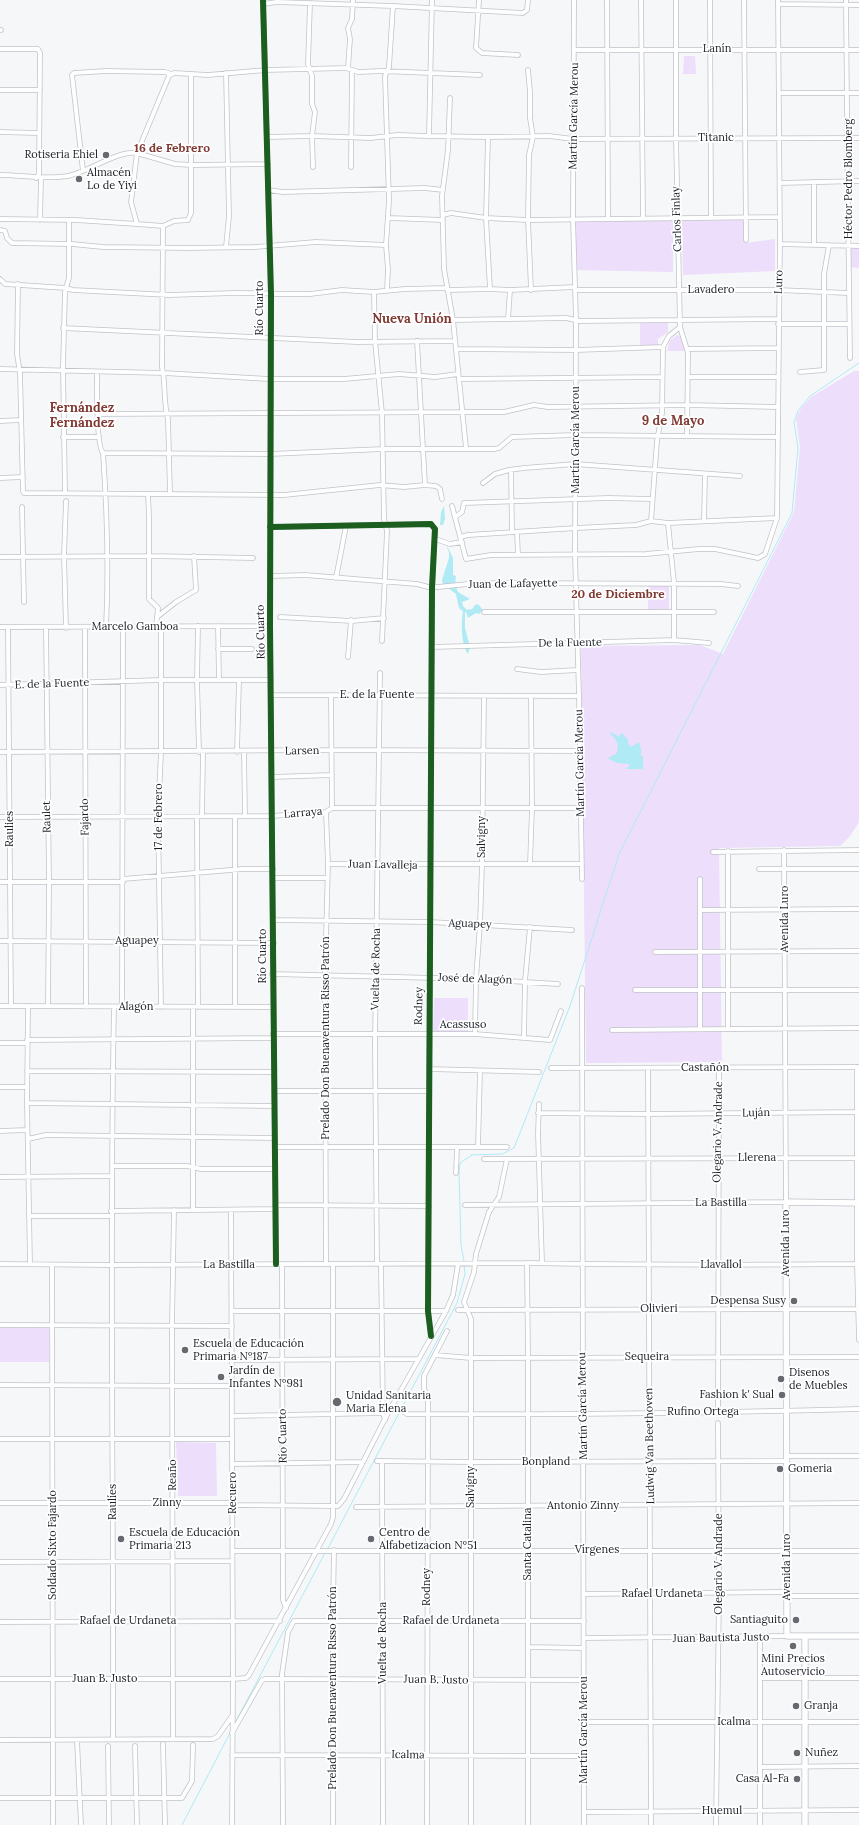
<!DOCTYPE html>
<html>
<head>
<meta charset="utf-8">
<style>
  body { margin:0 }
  canvas { display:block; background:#f5f7f9 }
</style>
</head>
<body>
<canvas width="859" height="1825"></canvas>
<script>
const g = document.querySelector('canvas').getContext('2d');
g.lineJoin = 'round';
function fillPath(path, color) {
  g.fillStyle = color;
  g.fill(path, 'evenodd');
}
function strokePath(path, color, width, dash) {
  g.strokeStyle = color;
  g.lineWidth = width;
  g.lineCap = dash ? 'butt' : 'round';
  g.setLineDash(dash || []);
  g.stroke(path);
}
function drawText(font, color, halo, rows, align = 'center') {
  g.font = font + ' Lora,serif';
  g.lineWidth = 3.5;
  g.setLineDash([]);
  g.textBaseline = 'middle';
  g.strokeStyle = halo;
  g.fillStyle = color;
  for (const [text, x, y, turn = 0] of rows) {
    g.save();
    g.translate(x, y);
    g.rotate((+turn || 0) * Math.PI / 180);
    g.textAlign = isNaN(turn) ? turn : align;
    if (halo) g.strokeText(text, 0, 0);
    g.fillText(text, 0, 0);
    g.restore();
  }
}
fillPath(new Path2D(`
  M 684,56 L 695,56 L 696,74 L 683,74 Z
  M 573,219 L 673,219 L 673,272 L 574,270 Z
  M 744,220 L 745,243 L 775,239 L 775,271 L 683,275 L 682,221 Z
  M 851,247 L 859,247 L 859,268 L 850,267 Z
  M 640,323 L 668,323 L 668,332 L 658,339 L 658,346 L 640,346 Z
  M 677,335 L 681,336 L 686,351 L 667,351 L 670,340 Z
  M 854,371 L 859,371 L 859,822 L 850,836 L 840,846 L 719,848 L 722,1062 L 586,1063 L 581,646 L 700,645 L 723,654 L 794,512 L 800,447 L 796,418 L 802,407 L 811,397 Z
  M 648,585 L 669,585 L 669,609 L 648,610 Z
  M 434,998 L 468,998 L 468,1032 L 433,1031 Z
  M 0,1328 L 49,1328 L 49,1362 L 0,1362 Z
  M 176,1442 L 216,1443 L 217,1496 L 178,1496 Z`), '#eddefc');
fillPath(new Path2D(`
  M 444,506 L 445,519 L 443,525 L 440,525 L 441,512 Z
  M 446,544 L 453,558 L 453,575 L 456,576 L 455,585 L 458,592 L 470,599 L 462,602 L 463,606 L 467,610 L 469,609 L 470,610 L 473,608 L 475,605 L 478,604 L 483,610 L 479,614 L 476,613 L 468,618 L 466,612 L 465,612 L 465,628 L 470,647 L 468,654 C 461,644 461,623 463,611 L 459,608 L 456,594 L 443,584 L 442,580 L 449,558 L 449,553 Z
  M 611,732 L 619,737 L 620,735 L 622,733 L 628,740 L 628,744 L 631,747 L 639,742 L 642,753 L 640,754 L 643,757 L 643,770 L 641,769 L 626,769 L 629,766 L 629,764 L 617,763 L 609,759 L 608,758 L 616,754 C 620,745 617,739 610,734 Z`), '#b0eaf4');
strokePath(new Path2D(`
  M 471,1155 L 502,1154 L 514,1148 L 570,1006 L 619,854 L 792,513 L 798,448 L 794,422 L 798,411 L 810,396 L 859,363
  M 464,1261 L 461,1245 L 459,1172 L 460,1163 L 472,1155
  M 327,1550 L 457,1303 L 465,1274 L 464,1265
  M 235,1723 L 325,1553
  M 182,1825 L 230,1733`), '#b0eaf4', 1);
const street = new Path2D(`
  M 263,0 L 271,294 L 270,626 L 276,1264
  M 479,0 L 476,48 L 482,53 L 518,55
  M 574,0 L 573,219 L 576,320 L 575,554 L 579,696 L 582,879
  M 607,0 L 608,218
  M 641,0 L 643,217
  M 676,0 L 676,138 L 680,327 L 688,353 L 687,436
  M 710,0 L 711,217
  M 744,0 L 746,240
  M 846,0 C 847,119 848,239 850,358
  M 310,3 L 308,64 L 312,76 L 312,104 L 315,112 L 312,136 L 313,167
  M 263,4 L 277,2 L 393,6 L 389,67 L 385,76 L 389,200 L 386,245 L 388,269 L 387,290
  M 778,4 L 859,5
  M 393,6 L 523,13 L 527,10 L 528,0
  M 0,30 L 1,30
  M 0,49 L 38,49 L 40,53 L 39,175 L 36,178
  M 575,50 L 859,50
  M 348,68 L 350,39 L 348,28 L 352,19 L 353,0
  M 528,70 L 530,92 L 530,118 L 533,137 L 529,155 L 528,220 L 531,290
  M 191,74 L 191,213 L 188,220 L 174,221 L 163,226 L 137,224 L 131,202 L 137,153 L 175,164 L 192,165 L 194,165 L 268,164
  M 0,90 L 40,90
  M 780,93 L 859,93
  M 450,98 L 448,150 L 442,196 L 444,269 L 453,320 L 466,448
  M 0,132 L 38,133
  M 429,136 L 432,0
  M 267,137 L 312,136 L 371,138 L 397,135 L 429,136 L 488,137 L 549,136 L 573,139 L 859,138
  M 488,137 L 486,218 L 490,289
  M 351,167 L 352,70
  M 83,171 L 72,75 L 74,73 L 106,71 L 165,72 L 171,74
  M 0,175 C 23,175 44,180 68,176 C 88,172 118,150 137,153 L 169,76 L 174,73 L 208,75 L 266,70 L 346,68 L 358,72 L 382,71 L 480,75
  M 780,183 L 859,181
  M 268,190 L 283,192 L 425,188 L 443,190
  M 443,215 L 451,213 L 486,218 L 528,220 L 779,217
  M 389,218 L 443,220
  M 0,219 L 76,220 L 137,224
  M 40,220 L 41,179
  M 163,226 L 162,367 C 166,384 163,402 168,419 L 170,494
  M 0,230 L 5,231 L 7,238 L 12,243 L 72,244 L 103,247 L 189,248 L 255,247 L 316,242 L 386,245
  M 780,244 L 859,246
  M 814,244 L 814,182
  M 226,247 L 229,216 L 226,73
  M 0,279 L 5,284 L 66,288 L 69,278 L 69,221
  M 18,284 L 17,354 L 20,373 L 23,491 L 24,493 L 284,495 L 380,485 L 404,487 L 425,485 L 436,486 L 440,489 L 442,499
  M 448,290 L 490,289 L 510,290 L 575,287
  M 575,290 L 778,290 L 848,293
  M 374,292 L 375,341 L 382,413 L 384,519 L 387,531 L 382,641
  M 508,319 L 510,290
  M 453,320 L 566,318 L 580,321 L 779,319
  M 778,324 L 849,324
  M 680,327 L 669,336 L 663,347 L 662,413 L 657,441 L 651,521 L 668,523 L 777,518
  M 63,328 L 357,342 L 455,341
  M 417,341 L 425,485
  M 456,349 L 576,350 L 663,347
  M 688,349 L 778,348
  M 0,369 L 164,373 L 269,379 L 344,379 L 399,374 L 435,377 L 458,374
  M 800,372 L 824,370 L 824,274 L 829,245
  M 97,373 C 97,386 96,446 103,453 C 107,510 109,569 106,627
  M 688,377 L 778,377
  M 459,379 L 662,377
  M 98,414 L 463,412 L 504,412 L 534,405 L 548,407 L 688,405 L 778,407
  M 0,421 L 21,420
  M 63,437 L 99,437
  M 103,453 L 270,454 L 383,449 L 494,449 L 499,448 L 512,437 L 575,435 L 777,437
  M 511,470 L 512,532
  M 0,478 L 23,477
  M 483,483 L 495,474 L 509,470 L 524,468 L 575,464 L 740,476
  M 65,492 L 63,366 L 65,292 L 66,288 L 73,290 L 169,295 L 234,293 L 310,294 L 342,290 L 374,292 L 405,289 L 447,288
  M 148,494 L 149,517 L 149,599 L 158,608 L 156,627
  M 66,501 L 64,556 L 66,628
  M 452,506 L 466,559 L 491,555 L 646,554 L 699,549 L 715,549 L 758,558 L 765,554 L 777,518 L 780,240 L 778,0
  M 22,507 L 24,602
  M 455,517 L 462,512 L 464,503 L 608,498 L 652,499
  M 704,521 L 705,474
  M 668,523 L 674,583 L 674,640
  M 270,527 L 431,524 L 435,529 L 432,588 L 428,1311 L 431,1336
  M 517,532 L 518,555
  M 461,537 L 468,535 L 576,528 L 636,525 L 651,521
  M 435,539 L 450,544 L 462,542
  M 0,557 L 150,556 L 253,558
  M 271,576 L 305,575 L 417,584 L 432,588
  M 336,578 L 346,526
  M 432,586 L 438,587 L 468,584 L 499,583 L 721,584 L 738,586
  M 484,612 L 714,612
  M 157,617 L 176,602 L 196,590 L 194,556
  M 280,617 L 352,621 L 384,618
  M 198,626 L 197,680 L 199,752
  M 218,626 L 219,680
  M 0,627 L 270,626
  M 8,627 L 11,1006
  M 46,627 L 49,883 L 48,1006
  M 85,627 L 86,1007
  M 432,647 L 674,640 L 709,643
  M 218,649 L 252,649
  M 348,657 L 351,620
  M 517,669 L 541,672 L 578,670
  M 0,685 L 161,680 L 271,680
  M 271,695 L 579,696
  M 331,695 L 332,808
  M 244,751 L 245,816
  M 0,752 L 332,750 L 580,751
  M 237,752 L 239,680
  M 272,777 L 332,775
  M 202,816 L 203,752
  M 0,817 L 272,816 L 326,812 L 332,808 L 581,808
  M 197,817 L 198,1007
  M 728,851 L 728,1029
  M 713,852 L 859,850
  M 328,864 L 581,864
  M 530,864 L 532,808 L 531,696
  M 759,869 L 859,869
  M 273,878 L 327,878
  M 123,879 L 243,869 L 273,869
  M 700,879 L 700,1029
  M 0,882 L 123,882
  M 700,910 L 859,909
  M 273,920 L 430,922 L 572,930
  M 0,941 L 274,943
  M 655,952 L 859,951
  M 272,974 L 476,979 L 558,984
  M 582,988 L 584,1825
  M 635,990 L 859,990
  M 0,1006 L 273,1007
  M 28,1006 L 27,1103 L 30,1264
  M 235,1006 L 235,816
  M 122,1007 L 123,627
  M 161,1007 L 158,816 L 161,752 L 161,626
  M 193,1007 L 193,1210
  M 612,1030 L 859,1028
  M 273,1034 L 475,1034 L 550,1040 L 561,1011
  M 475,1034 L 476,979 L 480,924 L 482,865 L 484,696
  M 524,1038 L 525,981 L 530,927
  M 27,1040 L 273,1038
  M 0,1043 L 27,1043
  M 857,1067 L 857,1264 L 859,1340
  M 551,1068 L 859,1067
  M 648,1068 L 651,1825
  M 429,1069 L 539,1072
  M 27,1071 L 274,1072
  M 0,1087 L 27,1087
  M 274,1091 L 429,1091
  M 27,1103 L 274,1106
  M 539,1104 L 538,1133 L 542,1263
  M 538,1113 L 648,1114 L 859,1112
  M 0,1131 L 27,1130
  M 28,1139 L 46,1135 L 275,1138
  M 275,1147 L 507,1147
  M 478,1147 L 480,1071
  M 484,1159 L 859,1158
  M 112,1166 L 187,1166 L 201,1169 L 275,1169
  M 456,1173 L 457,1147
  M 0,1177 L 111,1176
  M 275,1205 L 429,1206
  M 465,1205 L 786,1202 L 784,850
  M 231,1210 L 233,1679 L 232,1825
  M 111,1211 L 275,1209
  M 29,1216 L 111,1216
  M 527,1263 L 528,1357 L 528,1825
  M 0,1264 L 111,1265 L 527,1263 C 637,1265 748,1265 859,1264
  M 282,1264 L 283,1600 L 286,1608
  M 326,1264 L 325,975 L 328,864 L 326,812
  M 377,1264 L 375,1044 L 380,673
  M 381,1264 L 383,1413 L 385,1420
  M 52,1265 L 53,1825
  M 458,1310 L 859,1309
  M 232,1311 L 446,1311
  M 0,1325 L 232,1326
  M 435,1355 L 471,1358 L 859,1357
  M 231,1360 L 418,1359
  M 0,1385 L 232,1386
  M 404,1412 L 407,1414 C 558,1415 708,1413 859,1409
  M 718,1413 L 719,1068
  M 232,1416 L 384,1413
  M 0,1439 L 232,1439
  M 786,1456 L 859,1456
  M 377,1461 L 471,1462 L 786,1461
  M 382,1461 L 383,1825
  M 233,1464 L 363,1462
  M 0,1503 L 229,1503 L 235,1505 L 338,1506 L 344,1499 L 388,1413 L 446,1311 L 453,1295 L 458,1264
  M 356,1507 L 859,1503
  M 233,1551 L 859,1551
  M 0,1562 L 232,1561
  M 584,1594 L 782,1592 L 792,1596 L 859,1596
  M 0,1622 L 280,1621
  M 584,1638 L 787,1636
  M 528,1647 L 584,1648
  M 760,1678 L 859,1678
  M 0,1679 L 233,1679 L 246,1678 L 249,1675 L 331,1524 L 333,1517 L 333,1264
  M 584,1722 L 859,1722
  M 232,1733 L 262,1680 L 265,1679 L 584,1680
  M 113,1739 C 114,1495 109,1251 114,1007
  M 173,1739 L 172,1325 L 174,1210
  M 0,1740 L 213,1739 L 218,1736 L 232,1716
  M 77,1740 L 81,1825
  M 163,1744 L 165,1825
  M 108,1746 L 109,1825
  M 135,1746 L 137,1825
  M 232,1755 L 584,1756
  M 761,1767 L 859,1766
  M 0,1798 L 182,1798 L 192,1781 L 193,1745
  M 584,1812 L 859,1810
  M 283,1825 L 282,1674 L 288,1632 L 294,1621 L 584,1621
  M 333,1825 L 333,1606 L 334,1550
  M 427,1825 L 428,1402 L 424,1388 L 424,1376 L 447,1331
  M 471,1825 L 471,1319 L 464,1302 L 474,1272 L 476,1254 L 489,1212 L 499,1197 L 507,1159
  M 716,1825 L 719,1594 L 718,1423
  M 760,1825 L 760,1638`);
const secondary = new Path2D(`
  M 859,1203 L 786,1202 L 787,1636 L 859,1636
  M 805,1636 L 805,1825`);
strokePath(street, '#c0c3c8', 5.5);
strokePath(secondary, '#c0c3c8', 7);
strokePath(street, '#fefefe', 4);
strokePath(secondary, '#fefefe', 5.5);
strokePath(new Path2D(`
  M 263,0 L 271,294 L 270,626 L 276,1264
  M 270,527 L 431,524 L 435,529 L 432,588 L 428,1311 L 431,1336`), '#1b5e20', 6);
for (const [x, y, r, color] of [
  [106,155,4,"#666a70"],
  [79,179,4,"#666a70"],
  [794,1301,4,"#666a70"],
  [185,1350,4,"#666a70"],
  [221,1377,4,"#666a70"],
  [781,1379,4,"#666a70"],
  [782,1395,4,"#666a70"],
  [337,1402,5,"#666a70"],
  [780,1469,4,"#666a70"],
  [121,1539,4,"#666a70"],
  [371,1539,4,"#666a70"],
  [796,1620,4,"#666a70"],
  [793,1646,4,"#666a70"],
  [796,1706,4,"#666a70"],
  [797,1753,4,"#666a70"],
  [797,1779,4,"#666a70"]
]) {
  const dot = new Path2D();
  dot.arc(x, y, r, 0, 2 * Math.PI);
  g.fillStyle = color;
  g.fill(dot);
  strokePath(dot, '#fff', 1.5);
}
drawText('11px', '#191e27', '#fff', [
  ["Lanín",717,49],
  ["Martín García Merou",574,116,-89],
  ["Titanic",716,138],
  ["Héctor Pedro Blomberg",849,179,-90],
  ["Carlos Finlay",677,219,-92],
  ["Luro",779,282,-88],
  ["Lavadero",711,290],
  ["Río Cuarto",260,308,-90],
  ["Martín García Merou",576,440,-90],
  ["Juan de Lafayette",513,584,-1],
  ["Marcelo Gamboa",135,627],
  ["Río Cuarto",261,632,-91],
  ["De la Fuente",570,643,-1],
  ["E. de la Fuente",52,684,-2],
  ["E. de la Fuente",377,695],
  ["Larsen",302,751,-1],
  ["Martín García Merou",580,763,-91],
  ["Larraya",303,813,-5],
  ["Raulet",47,817,-91],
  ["Fajardo",85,817,-91],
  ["17 de Febrero",159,817,-90],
  ["Raulies",10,829,-90],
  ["Salvigny",482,837,-90],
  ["Juan Lavalleja",383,865,1],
  ["Avenida Luro",785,919,-90],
  ["Aguapey",470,924,2],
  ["Aguapey",137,941],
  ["Río Cuarto",263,956,-90],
  ["Vuelta de Rocha",376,969,-89],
  ["José de Alagón",475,979,2],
  ["Rodney",419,1006,-89],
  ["Alagón",136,1007],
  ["Acassuso",463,1025],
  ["Prelado Don Buenaventura Risso Patrón",326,1038,-90],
  ["Castañón",705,1068],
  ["Luján",756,1113,-1],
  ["Olegario V. Andrade",718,1132,-89],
  ["Llerena",757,1158],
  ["La Bastilla",721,1203],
  ["Avenida Luro",786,1243,-90],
  ["La Bastilla",229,1265],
  ["Llavallol",721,1265],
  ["Olivieri",659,1309],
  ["Sequeira",647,1357],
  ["Martín García Merou",583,1406,-91],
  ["Rufino Ortega",703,1412],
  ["Río Cuarto",283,1436,-91],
  ["Ludwig Van Beethoven",650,1446,-91],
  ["Bonpland",546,1462],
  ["Reaño",173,1475,-90],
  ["Salvigny",471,1487,-90],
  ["Recuero",233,1493,-90],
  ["Raulíes",113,1502,-90],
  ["Zinny",167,1503],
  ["Antonio Zinny",583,1506],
  ["Santa Catalina",528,1544,-90],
  ["Soldado Sixto Fajardo",53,1545,-90],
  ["Vírgenes",597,1550],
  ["Olegario V. Andrade",719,1564,-90],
  ["Avenida Luro",787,1567,-90],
  ["Rodney",427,1587,-90],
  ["Rafael Urdaneta",662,1594],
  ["Rafael de Urdaneta",128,1621],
  ["Rafael de Urdaneta",451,1621],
  ["Juan Bautista Justo",721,1638,-1],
  ["Vuelta de Rocha",383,1643,-90],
  ["Juan B. Justo",105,1679],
  ["Juan B. Justo",436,1680,1],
  ["Prelado Don Buenaventura Risso Patrón",333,1688,-90],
  ["Icalma",734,1722],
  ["Martín García Merou",584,1730,-90],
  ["Icalma",408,1755,1],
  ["Huemul",722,1811]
]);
drawText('11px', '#191e27', '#fff', [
  ["Rotiseria Ehiel",98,155,"right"],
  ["Almacén",87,173],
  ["Lo de Yiyi",87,186],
  ["Despensa Susy",786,1301,"right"],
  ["Escuela de Educación",193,1344],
  ["Primaria Nº187",193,1357],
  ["Jardín de",229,1371],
  ["Infantes Nº981",229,1384],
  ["Disenos",789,1373],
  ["de Muebles",789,1386],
  ["Fashion k' Sual",774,1395,"right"],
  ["Unidad Sanitaria",346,1396],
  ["Maria Elena",346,1409],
  ["Gomeria",788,1469],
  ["Escuela de Educación",129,1533],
  ["Primaria 213",129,1546],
  ["Centro de",379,1533],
  ["Alfabetizacion Nº51",379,1546],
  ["Santiaguito",788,1620,"right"],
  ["Mini Precios",793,1659,"center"],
  ["Autoservicio",793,1672,"center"],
  ["Granja",804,1706],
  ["Nuñez",805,1753],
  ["Casa Al-Fa",789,1779,"right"]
], 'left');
drawText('bold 12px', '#813933', '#fff', [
  ["16 de Febrero",172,149],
  ["20 de Diciembre",618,595]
]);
drawText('bold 13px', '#813933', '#fff', [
  ["Nueva Unión",412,319],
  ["Fernández",82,408],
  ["Fernández",82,423],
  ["9 de Mayo",673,421]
]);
</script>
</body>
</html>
